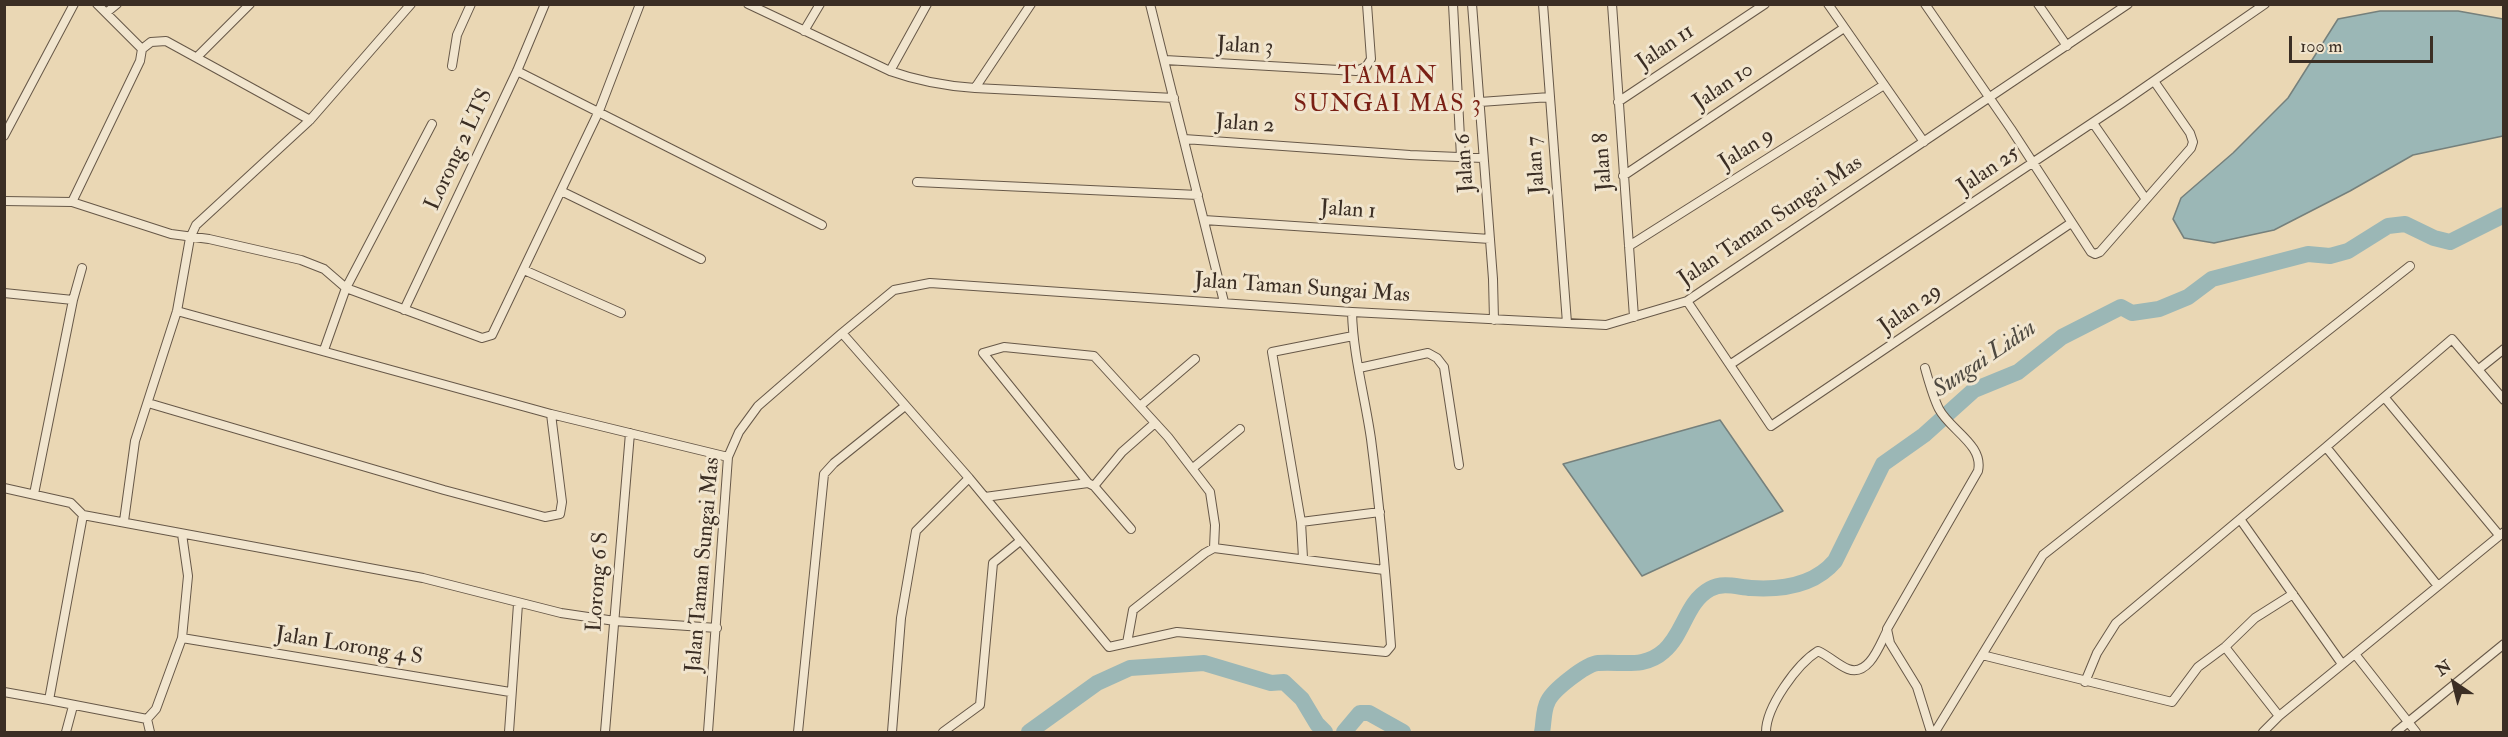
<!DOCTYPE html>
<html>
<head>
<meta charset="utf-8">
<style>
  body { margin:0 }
  #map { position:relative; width:2508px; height:737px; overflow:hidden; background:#ead7b4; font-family:"IM FELL Double Pica",serif }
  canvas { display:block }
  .frame { position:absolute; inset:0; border:6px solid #3b2e24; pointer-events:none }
  .north { position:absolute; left:2424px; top:653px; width:60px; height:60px; -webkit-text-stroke:4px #f1e5ce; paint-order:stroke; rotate:325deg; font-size:16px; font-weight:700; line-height:24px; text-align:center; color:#3b2e24 }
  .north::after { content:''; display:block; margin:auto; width:21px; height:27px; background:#3b2e24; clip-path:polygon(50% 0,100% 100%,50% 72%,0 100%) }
  .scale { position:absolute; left:2289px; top:36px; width:144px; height:27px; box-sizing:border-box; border:3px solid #3b2e24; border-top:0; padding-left:8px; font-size:18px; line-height:21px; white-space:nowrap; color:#3b2e24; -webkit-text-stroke:4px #f1e5ce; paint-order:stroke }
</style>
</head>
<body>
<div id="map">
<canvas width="2508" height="737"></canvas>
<div class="frame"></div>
<div class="north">N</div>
<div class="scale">100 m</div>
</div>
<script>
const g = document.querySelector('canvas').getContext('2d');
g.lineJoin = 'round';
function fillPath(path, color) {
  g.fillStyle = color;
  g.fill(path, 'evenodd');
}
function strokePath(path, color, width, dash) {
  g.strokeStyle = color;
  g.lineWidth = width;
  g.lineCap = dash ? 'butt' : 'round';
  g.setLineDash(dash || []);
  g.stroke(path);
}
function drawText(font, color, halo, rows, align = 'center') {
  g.font = font + ' "IM FELL Double Pica",serif';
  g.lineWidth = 6;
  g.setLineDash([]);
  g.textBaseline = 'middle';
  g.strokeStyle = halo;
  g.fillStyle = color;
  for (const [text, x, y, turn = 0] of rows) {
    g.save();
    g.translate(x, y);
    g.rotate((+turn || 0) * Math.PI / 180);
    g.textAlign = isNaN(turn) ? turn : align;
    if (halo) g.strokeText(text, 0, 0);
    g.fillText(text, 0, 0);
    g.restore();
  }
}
const water = new Path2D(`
  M 2380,11 L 2458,11 L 2503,19 L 2503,136 L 2413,155 L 2350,191 L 2274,230 L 2214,243 L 2184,238 L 2173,219 L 2181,198 L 2233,153 L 2288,98 L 2338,19 Z
  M 1720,420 L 1783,511 L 1642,576 L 1563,464 Z`);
fillPath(water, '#9bb7b6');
strokePath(water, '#75807c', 1.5);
strokePath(new Path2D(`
  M 1029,732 L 1097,683 L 1130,668 L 1204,663 L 1271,683 L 1284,682 L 1302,699 L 1317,724 L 1325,732
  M 1344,732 L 1360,713 L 1369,713 L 1403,732
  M 1542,732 C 1544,723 1543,710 1548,701 C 1553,690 1586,664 1598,663 C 1622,661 1644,669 1664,651 C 1684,634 1686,602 1710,589 C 1723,582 1737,587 1751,588 C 1782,590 1814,586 1835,561 L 1883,464 L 1924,435 L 1974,390 L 2018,372 L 2062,337 L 2121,307 L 2132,313 L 2159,309 L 2188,297 L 2212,279 L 2308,254 L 2330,256 L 2348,251 L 2388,226 L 2405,224 L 2434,238 L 2450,242 L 2504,215`), '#9bb7b6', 16);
const street = new Path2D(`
  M 748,4 L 890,71 C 918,81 945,86 975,88
  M 1031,4 L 975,88 L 1174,98
  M 1150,4 L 1224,302
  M 1453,4 L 1461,157
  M 1472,4 L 1493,279 L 1494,320
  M 1543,4 L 1567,323
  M 1612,4 L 1634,317
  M 1828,4 L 1924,142
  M 1925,4 L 2011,129 L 2091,252 L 2095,254 L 2100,252 L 2191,148 L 2193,142 L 2190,133 L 2154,81
  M 2038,4 L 2067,46
  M 106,13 L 117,4
  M 804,31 L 820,4
  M 142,49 L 151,42 L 166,41 L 310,120
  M 197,57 L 250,4
  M 1165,60 L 1356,71 L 1366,67 L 1371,59 L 1367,4
  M 452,66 L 457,35 L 471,4
  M 517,71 L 822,225
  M 890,71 L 927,4
  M 1480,102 L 1550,97
  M 1618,102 L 1765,4
  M 2093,123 L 2145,198
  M 4,136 L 74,4
  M 1184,139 L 1410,155 L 1483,158
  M 1623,176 L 1844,28
  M 917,182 L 1198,195
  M 561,191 L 701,259
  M 4,201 L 72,202 L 171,234 L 209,239 L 301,260 L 324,269 L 346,288 L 482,338 L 492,335 L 599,111 L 640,4
  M 72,202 L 140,61 L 142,49 L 97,4
  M 1204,220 L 1490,239
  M 1629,246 L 1884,85
  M 524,270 L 621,313
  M 4,293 L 73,300 L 34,494
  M 73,300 L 82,268
  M 1687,301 L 1771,426 L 2071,223
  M 404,310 L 517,71 L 545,4
  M 177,311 L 551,414 L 728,457
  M 842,333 L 969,478 L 1109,647 L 1177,632 L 1386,652 L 1391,646 C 1386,577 1380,508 1371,439 C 1365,397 1353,355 1352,312
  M 324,350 L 346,288 L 432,124
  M 1731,364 L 2122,103 L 2265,4
  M 1359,368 L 1428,353 L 1437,358 L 1444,367 L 1459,465
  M 1925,368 C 1929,382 1933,397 1939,409 C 1950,430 1984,445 1978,471 L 1887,629 L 1890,643 L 1917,687 L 1931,732
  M 2479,369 L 2504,349
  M 2385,398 L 2499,535
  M 148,403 L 444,490 L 545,517 L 560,514 L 562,502 L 551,414
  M 1140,406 L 1195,359
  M 1193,468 L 1240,429
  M 1088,483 L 983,353 L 1004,347 L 1094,356 L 1168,437 L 1210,492 L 1215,525 L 1214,548
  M 1094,486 L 1122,452 L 1155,423
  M 4,488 L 71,503 L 83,515 L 49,700 L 4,692
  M 985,497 L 1088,483 L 1094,486 L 1131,529
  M 83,515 L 423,578 L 561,613 L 615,621 L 717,628
  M 2240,519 L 2342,664
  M 124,521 L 135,441 L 177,311 L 190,238 L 196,225 L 310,120 L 411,4
  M 1301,522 L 1380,512
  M 1303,558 L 1301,522 L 1272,352 L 1353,336
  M 2438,586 L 2326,447 L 2452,339 L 2504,400
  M 182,638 L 510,692
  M 1127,643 L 1133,610 L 1205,553 L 1214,548 L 1384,570
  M 2225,647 L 2279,716
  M 1982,655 L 2172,702 L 2198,667 L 2225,647 L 2255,618 L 2293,594
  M 2085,682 L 2097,653 L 2116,623 L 2326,447
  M 49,700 L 147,719
  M 66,732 L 73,706
  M 150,732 L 147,719 L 156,709 L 182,638 L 188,576 L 182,534
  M 509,732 L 518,604
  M 605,732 L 630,433
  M 708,732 L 728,457 L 739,432 L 758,406 L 842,333 L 894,290 L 930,283 L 1352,312 L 1606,325 L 1687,301 L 2128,4
  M 798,732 L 824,474 L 834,463 L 905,406
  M 892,732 L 901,618 L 916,531 L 969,478
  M 943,732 L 980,705 L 993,563 L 1020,541
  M 1766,732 C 1766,707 1797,664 1818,651 C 1829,656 1838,665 1848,669 C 1869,677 1880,644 1887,631
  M 1935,732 L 2043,555 L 2410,266
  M 2263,732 L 2279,716 L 2355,654
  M 2396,732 L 2504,644
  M 2416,732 L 2355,654 L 2504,532`);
strokePath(street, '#675848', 10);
strokePath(street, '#f1e5ce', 8);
drawText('22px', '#3b2e24', '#f1e5ce', [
  ["Jalan 3",1245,47,3],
  ["Jalan 11",1666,48,-34],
  ["Jalan 10",1724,87,-34],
  ["Jalan 2",1245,125,4],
  ["Lorong 2 LTS",460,150,-65],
  ["Jalan 9",1747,150,-32],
  ["Jalan 8",1604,162,-94],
  ["Jalan 6",1466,163,-94],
  ["Jalan 7",1537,165,-94],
  ["Jalan 25",1989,171,-34],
  ["Jalan 1",1348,211,4],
  ["Jalan Taman Sungai Mas",1771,222,-34],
  ["Jalan Taman Sungai Mas",1302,289,4],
  ["Jalan 29",1911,310,-35],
  ["Jalan Taman Sungai Mas",704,565,-85],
  ["Lorong 6 S",599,582,-86],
  ["Jalan Lorong 4 S",349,647,9]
]);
g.letterSpacing = '1.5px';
drawText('24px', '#7a1f14', '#f1e5ce', [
  ["TAMAN",1388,78],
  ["SUNGAI MAS 3",1388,106]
]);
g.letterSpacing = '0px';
drawText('italic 24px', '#4e4941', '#f1e5ce', [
  ["Sungai Lidin",1985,360,-34]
]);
</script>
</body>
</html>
